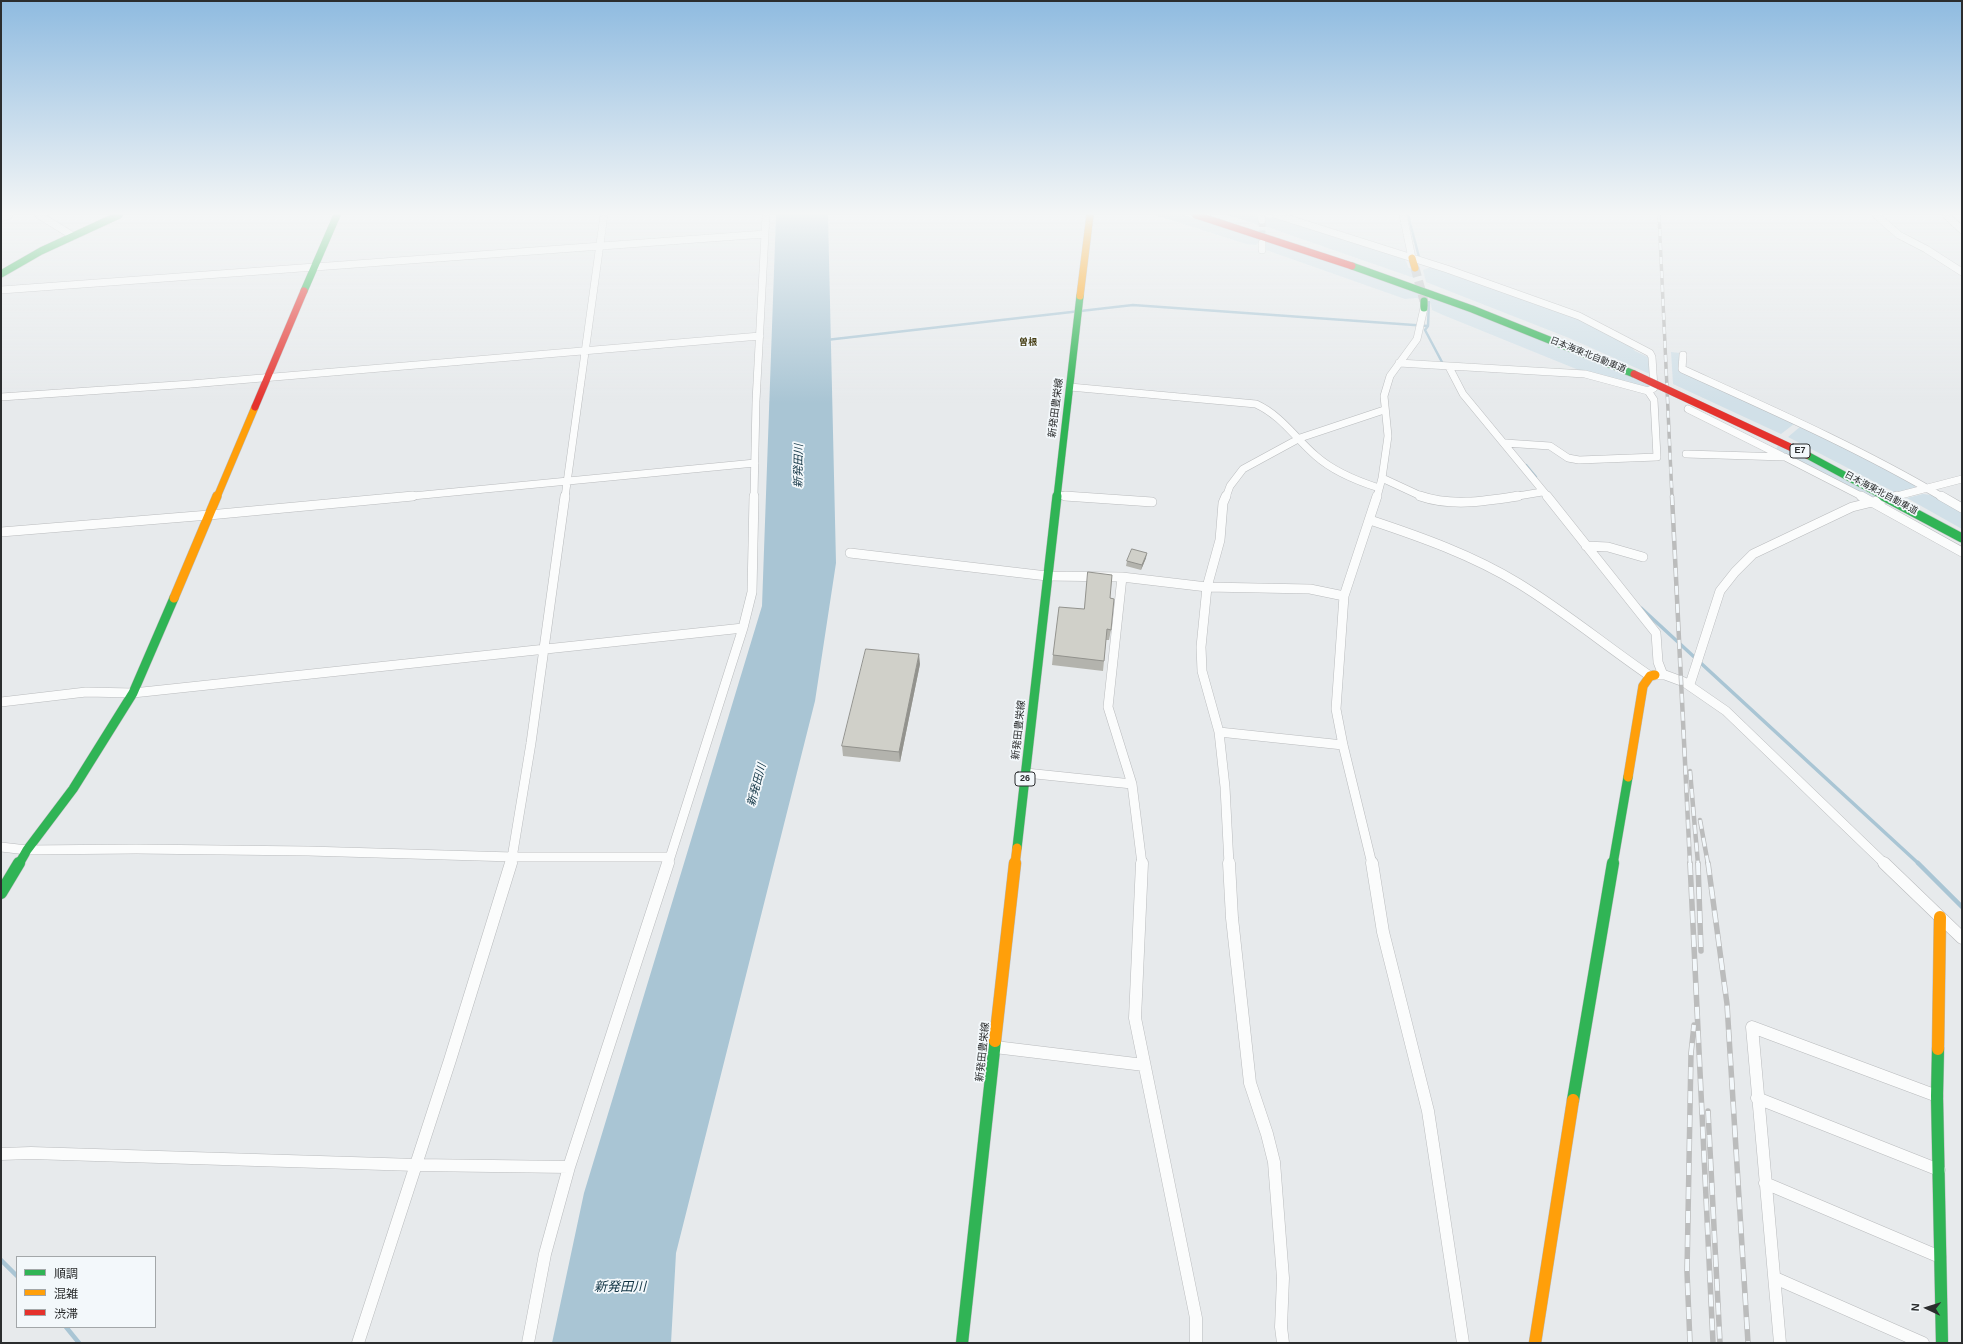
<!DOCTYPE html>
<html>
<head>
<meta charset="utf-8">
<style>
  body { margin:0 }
  #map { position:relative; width:1963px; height:1344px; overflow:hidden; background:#e7eaec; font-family:Helvetica,"Noto Sans JP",sans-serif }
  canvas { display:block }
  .frame { position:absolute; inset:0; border:2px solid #2b2d2e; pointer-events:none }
  .legend { position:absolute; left:16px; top:1256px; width:140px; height:72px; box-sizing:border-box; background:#f3f8fb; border:1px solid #a3a7a9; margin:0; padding:5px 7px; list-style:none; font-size:12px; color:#2b2d2e }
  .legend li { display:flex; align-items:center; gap:8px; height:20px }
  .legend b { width:20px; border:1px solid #a3a7a9 }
  .north { position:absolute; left:1907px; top:1288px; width:40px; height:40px; -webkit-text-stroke:3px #f3f8fb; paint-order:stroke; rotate:274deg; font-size:11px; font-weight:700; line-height:16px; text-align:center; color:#2b2d2e }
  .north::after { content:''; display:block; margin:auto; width:14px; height:18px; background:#2b2d2e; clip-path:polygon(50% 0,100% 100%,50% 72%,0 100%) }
</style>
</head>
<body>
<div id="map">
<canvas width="1963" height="1344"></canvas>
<div class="frame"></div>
<ul class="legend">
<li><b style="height:5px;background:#30b455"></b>順調</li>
<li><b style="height:5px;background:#ff9f0a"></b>混雑</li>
<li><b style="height:5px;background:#e5322d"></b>渋滞</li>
</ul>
<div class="north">N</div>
</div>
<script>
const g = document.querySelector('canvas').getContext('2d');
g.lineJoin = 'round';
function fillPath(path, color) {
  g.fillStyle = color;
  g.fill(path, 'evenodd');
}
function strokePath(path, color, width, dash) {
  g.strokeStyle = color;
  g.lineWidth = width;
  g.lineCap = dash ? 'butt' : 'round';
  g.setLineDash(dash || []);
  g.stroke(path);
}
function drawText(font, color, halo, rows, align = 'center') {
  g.font = font + ' Helvetica,"Noto Sans JP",sans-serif';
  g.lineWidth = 3.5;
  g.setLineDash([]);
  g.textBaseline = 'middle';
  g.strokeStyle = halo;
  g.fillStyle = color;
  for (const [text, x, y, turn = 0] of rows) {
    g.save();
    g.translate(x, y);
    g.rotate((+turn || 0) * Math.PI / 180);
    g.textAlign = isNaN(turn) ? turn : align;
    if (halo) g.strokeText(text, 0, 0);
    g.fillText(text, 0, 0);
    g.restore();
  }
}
fillPath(new Path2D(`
  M 1155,215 L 1183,215 L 1261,238 L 1261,245 L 1259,242 L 1256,245 L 1246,244 Z
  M 1228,215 L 1255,215 L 1259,218 L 1262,218 L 1261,226 Z
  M 1276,217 L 1404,257 L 1409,268 L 1414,268 L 1416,277 L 1414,278 L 1264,226 L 1263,218 Z
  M 1265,239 L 1420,292 L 1422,300 L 1417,298 L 1405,299 L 1266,250 Z
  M 1433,266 L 1584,321 L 1628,343 L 1635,351 L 1650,358 L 1652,375 L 1569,338 L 1426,282 L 1423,270 Z
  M 1429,295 L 1651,383 L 1650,389 L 1586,373 L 1443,315 L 1432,310 Z
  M 1671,352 L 1680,353 L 1679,370 L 1794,424 L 1781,434 L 1673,384 Z
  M 1801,426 L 1838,444 L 1915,485 L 1915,489 L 1896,493 L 1788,437 Z
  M 1779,444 L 1882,496 L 1871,498 L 1776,449 Z
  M 1923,494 L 1932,495 L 1962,511 L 1962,529 L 1907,498 Z`), '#d1e0e8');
fillPath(new Path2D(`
  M 776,215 L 828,215 L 836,563 L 815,701 L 676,1253 L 671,1343 L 552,1343 L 584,1193 L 762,606 Z`), '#a9c5d4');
strokePath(new Path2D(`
  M 1408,215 L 1419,257
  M 1429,302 L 1428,326 L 1425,330 L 1443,364
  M 826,340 L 1133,305 L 1428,326
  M 1526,465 L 1536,477`), '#a9c5d4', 2.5);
strokePath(new Path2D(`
  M 1641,608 L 1919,864`), '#a9c5d4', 3.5);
strokePath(new Path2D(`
  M 1918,863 L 1962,907
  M 1,1260 L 17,1276
  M 66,1327 L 79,1343`), '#a9c5d4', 4.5);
strokePath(new Path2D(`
  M 1262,220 L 1262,243`), '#c1c4c6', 7, [7, 3.5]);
strokePath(new Path2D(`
  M 1415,268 L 1424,301`), '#c1c4c6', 9, [9, 4.5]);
const streetFar2 = new Path2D(`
  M 39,215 L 73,236
  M 1261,215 L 1262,220
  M 1277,215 L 1447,269 L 1579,316 L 1650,353 L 1652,357 L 1654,388 L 1648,391 L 1654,400 L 1657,457 L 1579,460 L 1568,458 L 1550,446 L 1505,443
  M 1403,215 L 1412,258
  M 1876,215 L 1899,235 L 1926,249 L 1962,272
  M 1946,215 L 1962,230
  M 1,218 L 9,215
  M 1262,243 L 1262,250
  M 1,290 L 765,234
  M 1683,355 L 1682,369 C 1770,409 1859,448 1942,497
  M 1399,363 L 1585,374 L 1648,391
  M 1449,367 L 1463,394 L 1548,497
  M 1070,387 L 1256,404 C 1282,416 1295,438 1316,456 C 1334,472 1357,481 1379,488
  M 1,397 L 191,384 L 760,336
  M 1688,409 L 1782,456
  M 1686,454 L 1785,457 L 1863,497
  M 1382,478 L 1423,497
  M 1057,495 L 1078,497
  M 402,497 L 755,463
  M 565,497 L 604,215
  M 754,497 L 756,401 L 766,215
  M 1226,497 L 1230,486 L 1243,469 L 1300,438 L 1384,410
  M 1377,497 L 1382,478 L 1388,436 L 1384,396 L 1390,376 L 1417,339 L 1424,308
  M 1512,497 L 1542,492
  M 1893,497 L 1962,479`);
const streetFar1 = new Path2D(`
  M 1065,496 L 1152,502
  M 1226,496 L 1223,503 L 1220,540 L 1207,587 L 1201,647 L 1202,671 L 1219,732 L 1225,787 L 1229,864
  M 1420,496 C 1452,507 1486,501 1518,496
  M 1547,496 L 1656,633 L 1658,662 L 1663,675
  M 1861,496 L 1962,552
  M 1941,496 L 1962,508
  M 1370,520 C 1421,537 1472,555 1518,583 C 1564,611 1606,646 1650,676
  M 1,532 L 209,515 L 413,496
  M 1586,546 L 1608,547 L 1643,557
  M 850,553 L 1047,576 L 1122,577 L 1207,587 L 1310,589 L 1344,596
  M 1122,577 L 1108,707 L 1132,784 L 1142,864
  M 1655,675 L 1665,675 L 1684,682 L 1726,711 L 1885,864
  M 1690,684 L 1720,591 L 1735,572 L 1753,554 L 1852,507 L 1897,496
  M 1,702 L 86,692 L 133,693 L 743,628
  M 1219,732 L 1343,745
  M 1026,773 L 1132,784
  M 1,847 L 27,850 L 136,849 L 308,851 L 513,857 L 670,857
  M 511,864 L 531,743 L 565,496
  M 668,864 L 743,628 L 752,592 L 754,496
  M 1372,864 L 1343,745 L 1336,709 L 1344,596 L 1377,496`);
const street = new Path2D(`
  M 1142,863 L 1135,1018 L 1196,1318 L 1196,1343
  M 1229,863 L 1232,918 L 1250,1083 L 1267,1134 L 1274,1162 L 1283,1278 L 1281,1327 L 1283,1343
  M 1372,863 L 1383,932 L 1428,1111 L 1463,1343
  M 1884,863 L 1962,938
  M 995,1047 L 1144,1065
  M 1757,1098 L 1939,1170
  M 1,1154 L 31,1153 L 416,1165 L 569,1167
  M 1765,1183 L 1940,1257
  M 1775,1278 L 1923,1343
  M 358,1343 L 450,1060 L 511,863
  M 528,1343 L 545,1254 L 569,1167 L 668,863
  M 1780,1343 L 1752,1027 L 1937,1096`);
const fastFar2 = new Path2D(`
  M 1352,266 L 1472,309 L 1634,374
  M 1,274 L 41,251 L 119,215
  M 304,291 L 337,215
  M 1424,301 L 1424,308
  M 1057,497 L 1080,296`);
const fastFar1 = new Path2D(`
  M 1017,848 L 1057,496
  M 19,864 L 27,850 L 73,789 L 133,693 L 174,598
  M 1613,864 L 1628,777`);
const fast = new Path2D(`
  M 1,893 L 19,863
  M 1938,1049 L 1937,1096 L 1942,1343
  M 1573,1100 L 1613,863
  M 962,1343 L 995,1041`);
const slowFar2 = new Path2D(`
  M 1412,258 L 1415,268
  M 1080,296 L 1090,215
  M 217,497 L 255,407`);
const slowFar1 = new Path2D(`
  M 174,598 L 217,496
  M 1628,777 L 1643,686 L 1650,676 L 1655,675
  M 1015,864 L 1017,848`);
const slow = new Path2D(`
  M 995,1041 L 1015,863
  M 1938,1049 L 1940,917
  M 1535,1343 L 1573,1100`);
const jam = new Path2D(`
  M 1196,215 L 1352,266
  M 255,407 L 304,291`);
strokePath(streetFar2, '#b9bbbd', 8);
strokePath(streetFar1, '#b9bbbd', 10);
strokePath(street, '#b9bbbd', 13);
strokePath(fastFar2, '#b9bbbd', 8);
strokePath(fastFar1, '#b9bbbd', 10);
strokePath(fast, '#b9bbbd', 13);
strokePath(slowFar2, '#b9bbbd', 8);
strokePath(slowFar1, '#b9bbbd', 10);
strokePath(slow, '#b9bbbd', 13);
strokePath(jam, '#b9bbbd', 8);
strokePath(streetFar2, '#fbfcfc', 7);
strokePath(streetFar1, '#fbfcfc', 9);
strokePath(street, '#fbfcfc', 12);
strokePath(fastFar2, '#30b455', 7);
strokePath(fastFar1, '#30b455', 9);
strokePath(fast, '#30b455', 12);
strokePath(slowFar2, '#ff9f0a', 7);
strokePath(slowFar1, '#ff9f0a', 9);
strokePath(slow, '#ff9f0a', 12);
strokePath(jam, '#e5322d', 7);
const railFar2 = new Path2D(`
  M 1659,215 L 1672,497`);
const railFar1 = new Path2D(`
  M 1672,496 L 1690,864
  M 1690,771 L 1698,864
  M 1700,820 L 1708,864`);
const rail = new Path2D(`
  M 1690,863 L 1713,1343
  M 1698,863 L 1701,951
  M 1708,863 L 1727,1004 L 1748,1343
  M 1708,1111 L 1720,1343
  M 1690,1343 L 1687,1272 L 1691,1053 L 1694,1025`);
strokePath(railFar2, '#bbbcbc', 3.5);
strokePath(railFar1, '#bbbcbc', 4.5);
strokePath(rail, '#bbbcbc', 5.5);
strokePath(railFar2, '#f3f8fb', 2.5, [7]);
strokePath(railFar1, '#f3f8fb', 3, [9]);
strokePath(rail, '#f3f8fb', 4, [12]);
const fastBridgeFar1 = new Path2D(`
  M 1807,455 L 1885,497`);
const fastBridge = new Path2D(`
  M 1883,496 L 1962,538`);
const jamBridge = new Path2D(`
  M 1634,374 L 1807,455`);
strokePath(fastBridgeFar1, '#c4c6c6', 8, []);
strokePath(fastBridge, '#c4c6c6', 10, []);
strokePath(jamBridge, '#c4c6c6', 8, []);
strokePath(fastBridgeFar1, '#30b455', 7);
strokePath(fastBridge, '#30b455', 9);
strokePath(jamBridge, '#e5322d', 7);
fillPath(new Path2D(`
  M 1146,558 L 1141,570 L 1126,566 L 1127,561 Z
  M 1110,598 L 1111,630 L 1109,640 L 1106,640 L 1103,671 L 1052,665 L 1053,655 L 1084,609 Z
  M 920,664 L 900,762 L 843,756 L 842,746 Z`), '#b3b3ad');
fillPath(new Path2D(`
  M 1147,553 L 1146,558 L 1141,570 L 1142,565 Z
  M 919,654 L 920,664 L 900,762 L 899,752 Z`), '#92928d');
const building = new Path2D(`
  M 1132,549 L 1147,553 L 1142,565 L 1127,561 Z
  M 1088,572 L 1112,575 L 1110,598 L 1114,599 L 1111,630 L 1107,629 L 1104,661 L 1053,655 L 1059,607 L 1084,609 Z
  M 866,649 L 919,654 L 899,752 L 842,746 Z`);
fillPath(building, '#d0d0c9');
strokePath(building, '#92928d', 1);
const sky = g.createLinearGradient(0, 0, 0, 403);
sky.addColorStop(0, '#8fbbe0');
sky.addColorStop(0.53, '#f4f6f6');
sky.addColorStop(1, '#f4f6f600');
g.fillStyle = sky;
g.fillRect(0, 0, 1963, 403);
drawText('bold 9px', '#453c12', '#f3f8fb', [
  ["曽根",1028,343]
]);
drawText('9px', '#2b2d2e', '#f3f8fb', [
  ["日本海東北自動車道",1588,355,22],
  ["日本海東北自動車道",1881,493,28]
]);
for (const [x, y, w] of [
  [1800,451,20],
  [1025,779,20]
]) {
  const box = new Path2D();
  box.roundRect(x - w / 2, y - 7, w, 14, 3);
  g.fillStyle = '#f3f8fb';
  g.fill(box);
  strokePath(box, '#2b2d2e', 1);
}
drawText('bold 9px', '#2b2d2e', null, [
  ["E7",1800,451],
  ["26",1025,779]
]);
drawText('10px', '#2b2d2e', '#f3f8fb', [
  ["新発田豊栄線",1056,408,-83],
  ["新発田豊栄線",1019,730,-84],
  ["新発田豊栄線",983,1052,-84]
]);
drawText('italic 11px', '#113444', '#f3f8fb', [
  ["新発田川",799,466,-89],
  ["新発田川",757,785,-75]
]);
drawText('italic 13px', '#113444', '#f3f8fb', [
  ["新発田川",620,1287]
]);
</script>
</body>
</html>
